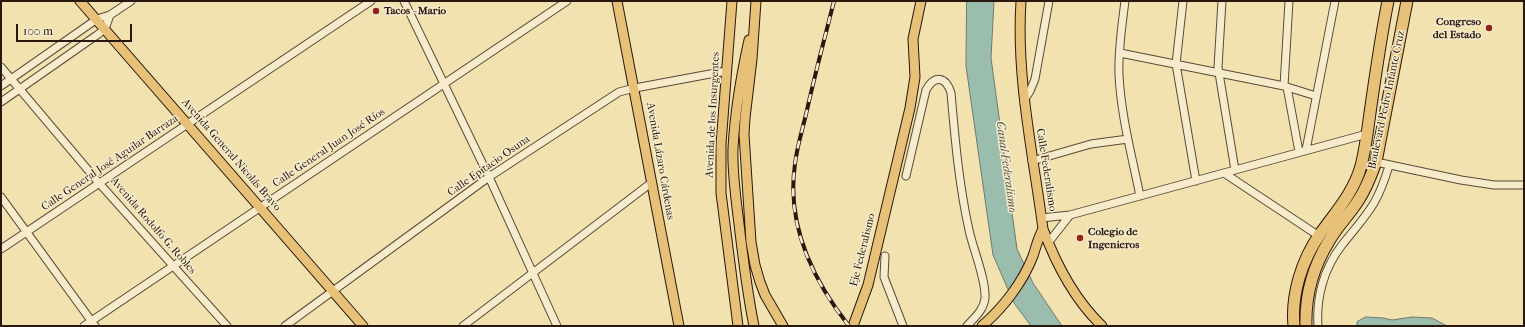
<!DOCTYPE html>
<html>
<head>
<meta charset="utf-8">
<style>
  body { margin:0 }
  #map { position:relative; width:1525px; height:327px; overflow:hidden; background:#f1e2b0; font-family:"IM FELL French Canon",serif }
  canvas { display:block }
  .frame { position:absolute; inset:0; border:2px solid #29180f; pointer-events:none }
  .scale { position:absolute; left:16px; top:24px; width:116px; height:18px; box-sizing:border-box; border:2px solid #29180f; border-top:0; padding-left:5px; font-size:12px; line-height:14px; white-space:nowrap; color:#29180f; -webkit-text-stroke:3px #f6eccc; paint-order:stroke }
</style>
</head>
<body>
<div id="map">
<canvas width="1525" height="327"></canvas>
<div class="frame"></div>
<div class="scale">100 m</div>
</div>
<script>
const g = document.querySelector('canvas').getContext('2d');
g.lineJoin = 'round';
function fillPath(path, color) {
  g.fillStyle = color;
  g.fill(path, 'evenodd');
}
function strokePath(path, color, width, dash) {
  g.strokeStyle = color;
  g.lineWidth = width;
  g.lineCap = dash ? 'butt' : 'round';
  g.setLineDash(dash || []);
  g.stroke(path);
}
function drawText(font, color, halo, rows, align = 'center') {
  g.font = font + ' "IM FELL French Canon",serif';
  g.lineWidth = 3;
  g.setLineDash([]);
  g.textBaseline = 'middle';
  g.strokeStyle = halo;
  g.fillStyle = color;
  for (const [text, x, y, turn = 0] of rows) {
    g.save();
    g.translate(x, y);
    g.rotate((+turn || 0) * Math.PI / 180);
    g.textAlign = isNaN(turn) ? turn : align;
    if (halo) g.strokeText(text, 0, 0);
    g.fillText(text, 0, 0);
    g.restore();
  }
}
const water = new Path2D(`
  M 967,1 L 994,1 L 991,58 L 1017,249 L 1033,283 L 1062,326 L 1031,326 L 1014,303 L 993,255 L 966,66 Z
  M 1366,317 L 1383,318 L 1392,320 L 1412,317 L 1432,318 L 1447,326 L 1357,326 L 1357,322 Z`);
fillPath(water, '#9bbdad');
strokePath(water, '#6d7b6e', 1);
const minor = new Path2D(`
  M 404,1 L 489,177 L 557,326
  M 1125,1 C 1122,25 1118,50 1119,75 C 1121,116 1132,156 1140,196
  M 1183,1 L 1176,64 L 1196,181
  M 1222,1 L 1218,67 L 1235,170
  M 1120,53 L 1284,86 L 1316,96
  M 1,67 L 99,183 L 227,326
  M 1,86 L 97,19 L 110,15 L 131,1
  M 1284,86 L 1289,1
  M 1287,87 L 1299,152
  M 1024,101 L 1030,91 L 1035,79 L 1049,1
  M 1,102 L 97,35 L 105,29 L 110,15
  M 1306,150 L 1335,1
  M 1032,161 L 1091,144 L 1128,139
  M 1376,162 L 1461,180 L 1494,185 L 1524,185
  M 1224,173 L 1319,236
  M 906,176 L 926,90 C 935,74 946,77 951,93 C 955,139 959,185 969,230 C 973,249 986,279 985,298 C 984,310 974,318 967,326
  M 1,197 L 95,326
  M 1041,218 L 1070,215 L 1367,134
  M 1048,243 L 1070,215
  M 1,249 L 371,1
  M 885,256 L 884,277 L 903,326
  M 84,326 L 567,1
  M 285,326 L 489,177 L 619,92 L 635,88 L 726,71
  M 463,326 L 651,183
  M 1318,326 C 1316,297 1324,268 1342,245 C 1353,231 1365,218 1374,203 C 1381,191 1385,179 1389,166`);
const major = new Path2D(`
  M 80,1 L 363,326
  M 617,1 L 679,326
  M 732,1 L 721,144 L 721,193 L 738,326
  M 756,1 L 752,59 L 745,118 L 744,134 L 751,242 L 755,265 L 760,282 L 765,295 L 783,326
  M 1021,1 C 1016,78 1033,153 1043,229 C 1056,264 1075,300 1102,326
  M 749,40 C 741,76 735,112 733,148 C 732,173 736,199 739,224 C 743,258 747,292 754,326
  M 853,326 L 868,285 L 910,108 L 915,77 L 913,39 L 921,1
  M 982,326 C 1003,308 1023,282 1033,256 C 1036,247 1038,238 1043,229`);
const highway = new Path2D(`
  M 1294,326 C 1291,294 1302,260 1320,234 C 1335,213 1354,192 1361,166 C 1366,147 1368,126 1371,106 C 1376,71 1381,36 1388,1
  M 1306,326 C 1305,295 1313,267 1329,241 C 1337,227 1349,215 1358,201 C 1366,189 1371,176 1376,162 L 1407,1`);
strokePath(minor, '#5b4a37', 9);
strokePath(major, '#29180f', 11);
strokePath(highway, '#29180f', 13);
strokePath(minor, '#f6eccc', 7);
strokePath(major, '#e8c178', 9);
strokePath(highway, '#e8c178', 11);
const rail = new Path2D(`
  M 834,1 C 825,37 815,74 807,110 C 803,128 797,146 795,164 C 786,225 812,279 849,326`);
strokePath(rail, '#29180f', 4);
strokePath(rail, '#f6eccc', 2.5, [8]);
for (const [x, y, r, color] of [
  [376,11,4,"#8f2418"],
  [1489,28,4,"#8f2418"],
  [1080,238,4,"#8f2418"]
]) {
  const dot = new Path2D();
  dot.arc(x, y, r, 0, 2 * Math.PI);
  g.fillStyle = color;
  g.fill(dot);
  strokePath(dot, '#f6eccc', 1.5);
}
drawText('bold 11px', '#29180f', '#f6eccc', [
  ["Tacos - Mario",384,11],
  ["Congreso",1481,22,"right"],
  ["del Estado",1481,35,"right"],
  ["Colegio de",1088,232],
  ["Ingenieros",1088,245]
], 'left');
drawText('11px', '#29180f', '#f6eccc', [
  ["Boulevard Pedro Infante Cruz",1387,100,-78],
  ["Avenida de los Insurgentes",713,115,-87],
  ["Calle General Juan José Ríos",329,148,-34],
  ["Avenida General Nicolás Bravo",231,155,49],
  ["Avenida Lázaro Cárdenas",660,161,80],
  ["Calle General José Aguilar Barraza",110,163,-34],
  ["Calle Epitacio Osuna",489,166,-35],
  ["Calle Federalismo",1046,170,81],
  ["Avenida Rodolfo G. Robles",153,226,49],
  ["Eje Federalismo",863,250,-76]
]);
drawText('italic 12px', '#515246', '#f6eccc', [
  ["Canal Federalismo",1006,167,82]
]);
</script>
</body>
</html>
